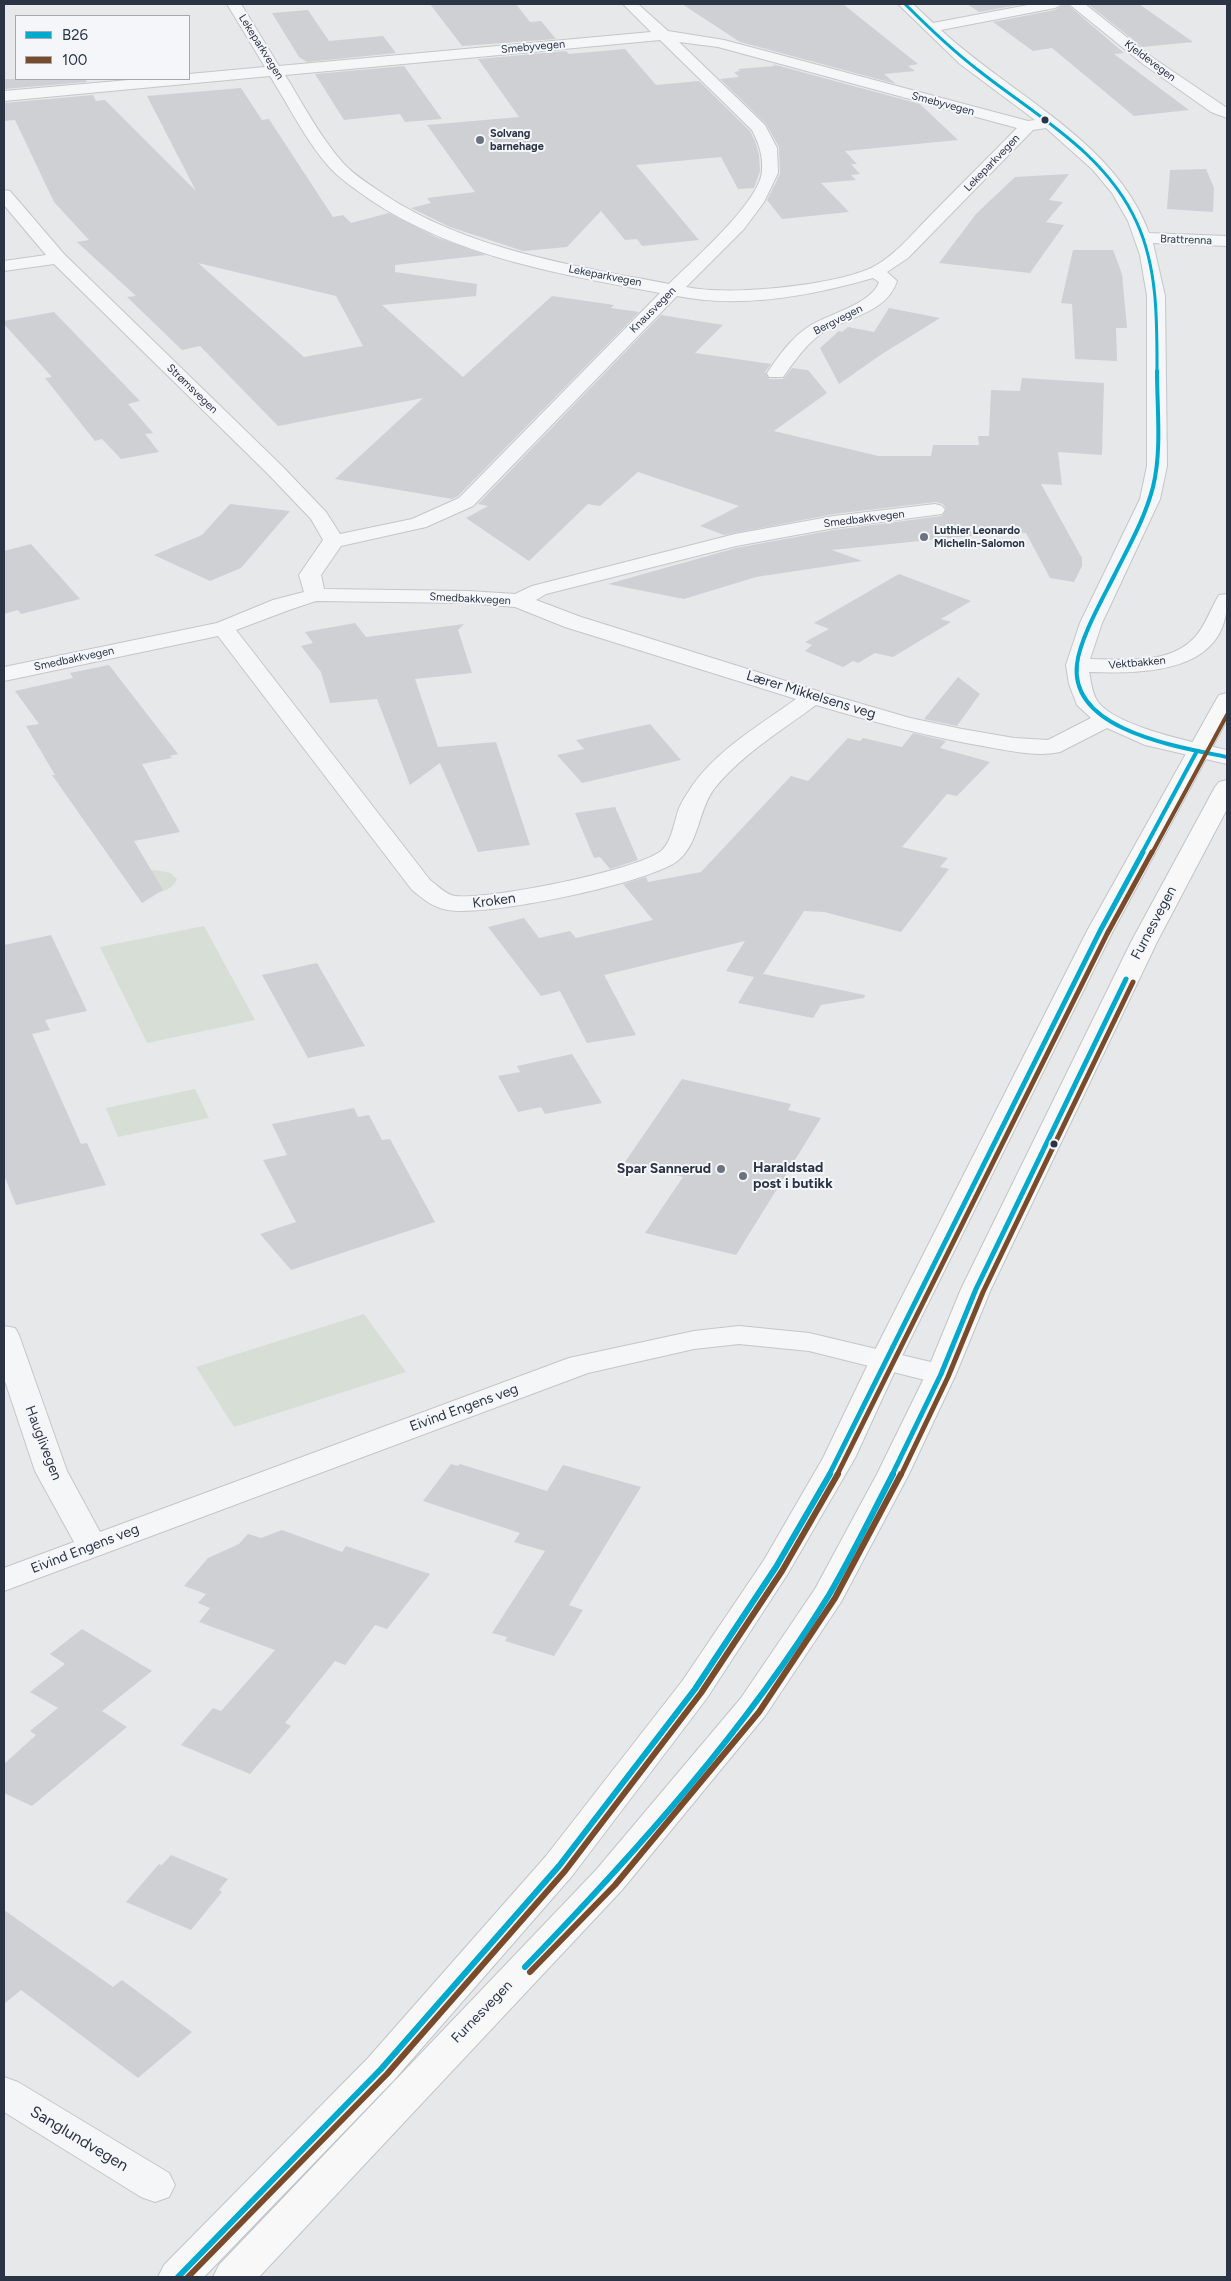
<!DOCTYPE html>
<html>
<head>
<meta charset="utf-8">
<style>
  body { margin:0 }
  #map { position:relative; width:1231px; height:2281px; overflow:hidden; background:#e6e8ea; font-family:Figtree,sans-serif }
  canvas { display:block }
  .frame { position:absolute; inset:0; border:5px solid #2b3445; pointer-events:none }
  .legend { position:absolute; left:15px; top:15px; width:175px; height:65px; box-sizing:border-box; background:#f4f6f9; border:1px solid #a4a8b1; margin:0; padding:6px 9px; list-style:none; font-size:15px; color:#2b3445 }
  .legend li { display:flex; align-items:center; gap:10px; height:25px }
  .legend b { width:25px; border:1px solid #a4a8b1 }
</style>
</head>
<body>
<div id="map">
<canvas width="1231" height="2281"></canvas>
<div class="frame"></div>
<ul class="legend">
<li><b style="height:6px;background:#00a9ce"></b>B26</li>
<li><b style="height:6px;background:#7a4b2a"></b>100</li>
</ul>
</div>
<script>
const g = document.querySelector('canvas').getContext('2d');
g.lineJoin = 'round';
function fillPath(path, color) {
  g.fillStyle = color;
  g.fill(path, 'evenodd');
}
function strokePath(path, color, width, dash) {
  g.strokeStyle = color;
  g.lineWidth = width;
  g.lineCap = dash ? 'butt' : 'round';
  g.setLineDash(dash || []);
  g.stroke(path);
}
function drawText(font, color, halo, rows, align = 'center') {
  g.font = font + ' Figtree,sans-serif';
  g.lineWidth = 4;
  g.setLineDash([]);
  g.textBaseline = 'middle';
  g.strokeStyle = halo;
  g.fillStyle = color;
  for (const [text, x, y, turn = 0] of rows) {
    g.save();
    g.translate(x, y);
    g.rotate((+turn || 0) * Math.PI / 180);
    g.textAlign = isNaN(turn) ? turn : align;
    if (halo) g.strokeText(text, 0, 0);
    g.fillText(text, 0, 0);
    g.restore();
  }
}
fillPath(new Path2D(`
  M 154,870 L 171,873 L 177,879 C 172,892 156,893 144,895 L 137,875 Z
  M 204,926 L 255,1020 L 147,1043 L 100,947 Z
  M 195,1089 L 209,1118 L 118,1137 L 106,1108 Z
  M 364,1314 L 406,1372 L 234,1427 L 196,1367 Z`), '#d6ded6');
fillPath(new Path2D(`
  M 430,4 L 516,4 L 530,22 L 541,21 L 556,39 L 462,46 Z
  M 682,4 L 843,4 L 918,64 L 908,66 L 915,71 L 884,74 L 896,84 L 740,42 Z
  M 967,4 L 1024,4 L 979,12 Z
  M 1064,4 L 1067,4 L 1124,53 L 1114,54 L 1189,110 L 1134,116 L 1052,48 L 1033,51 L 993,22 L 1055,10 Z
  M 1088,4 L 1139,4 L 1193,42 L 1142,47 Z
  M 308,10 L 329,41 L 383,36 L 396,53 L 307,62 L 299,57 L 272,13 Z
  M 625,49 L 656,85 L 699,81 L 750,131 L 755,141 L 759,155 L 760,171 L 754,188 L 738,189 L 721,157 L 636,165 L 699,240 L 642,246 L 637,239 L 625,240 L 601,211 L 567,247 L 523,251 L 450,227 L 411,208 L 431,203 L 427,198 L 475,192 L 427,125 L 519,117 L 478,59 L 566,51 L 569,54 Z
  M 772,64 L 920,104 L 958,140 L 845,151 L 857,164 L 851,164 L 860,174 L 851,175 L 856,180 L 821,183 L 849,212 L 782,219 L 767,200 L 780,174 L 779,147 L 766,124 L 720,79 L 739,77 L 734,72 L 740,71 L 738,69 L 775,66 Z
  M 404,66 L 442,119 L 405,122 L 400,114 L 344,120 L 315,74 Z
  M 4,79 L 85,79 L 87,82 L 4,89 Z
  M 241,88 L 262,120 L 269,119 L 333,217 L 343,215 L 351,223 L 389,213 L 436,237 L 486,255 L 395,265 L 395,272 L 477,284 L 476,296 L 382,305 L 463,377 L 552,296 L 614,305 L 611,308 L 639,312 L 458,496 L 452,499 L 335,479 L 423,398 L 278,426 L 200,346 L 182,350 L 127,297 L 136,296 L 77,242 L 89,240 L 54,202 L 15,120 L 4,121 L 4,103 L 93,95 L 96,101 L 105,100 L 196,191 L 147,96 ZM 198,263 L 336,296 L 363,346 L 304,357 Z
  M 1206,169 L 1214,188 L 1213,212 L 1167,209 L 1170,170 Z
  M 1069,174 L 1049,200 L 1063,202 L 1046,222 L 1064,225 L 1030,273 L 939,263 L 976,214 L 1015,177 Z
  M 1073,250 L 1113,250 L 1122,274 L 1127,328 L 1116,328 L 1117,361 L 1075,359 L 1072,304 L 1061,303 Z
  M 889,308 L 940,318 L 882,354 L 839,384 L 820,348 L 839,331 L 842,332 L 848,327 L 874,332 Z
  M 54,312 L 140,401 L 128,404 L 153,433 L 145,434 L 159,452 L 121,459 L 102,439 L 95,441 L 45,378 L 52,377 L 4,324 L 4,321 Z
  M 661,315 L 723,325 L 695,353 L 771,364 L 765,372 L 769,379 L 783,379 L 792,368 L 808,370 L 827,393 L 774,431 L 878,456 L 931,456 L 933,445 L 979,445 L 978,436 L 989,436 L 991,390 L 1020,391 L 1022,378 L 1104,383 L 1102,455 L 1058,452 L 1062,485 L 1041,484 L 1082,558 L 1082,566 L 1074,582 L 1050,578 L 1026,533 L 1008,532 L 832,550 L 862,561 L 756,577 L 684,599 L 608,584 L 736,548 L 834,530 L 942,516 L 946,509 L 943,504 L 936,502 L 834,514 L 724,535 L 700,526 L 739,506 L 638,472 L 600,506 L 588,504 L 529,561 L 466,518 L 488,506 L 478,504 Z
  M 230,504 L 290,511 L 241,568 L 210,581 L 154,555 L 202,535 Z
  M 31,544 L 80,599 L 21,614 L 18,610 L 4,614 L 4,551 Z
  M 899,574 L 971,601 L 941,619 L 951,622 L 893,657 L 875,653 L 858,663 L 853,661 L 843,667 L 805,651 L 812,645 L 805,642 L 829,629 L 814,623 Z
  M 355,623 L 366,637 L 464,624 L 458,630 L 472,673 L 415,679 L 438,747 L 496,742 L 530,845 L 478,852 L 440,763 L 410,785 L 377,699 L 330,703 L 321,672 L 301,646 L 313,643 L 305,632 Z
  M 109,665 L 178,754 L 170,756 L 172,758 L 142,764 L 180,832 L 134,841 L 163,890 L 142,903 L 52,775 L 55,775 L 26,726 L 39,724 L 15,691 L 73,678 L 70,673 Z
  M 958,677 L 980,694 L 957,726 L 924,719 Z
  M 650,724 L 681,760 L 582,783 L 557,755 L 584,749 L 576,740 Z
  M 913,733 L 946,741 L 940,748 L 990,762 L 957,796 L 947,794 L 902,847 L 948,858 L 940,867 L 949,869 L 901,932 L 824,912 L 804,911 L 763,974 L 865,995 L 864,998 L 821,1005 L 813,1018 L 738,1003 L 754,977 L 726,971 L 745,941 L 604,975 L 636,1035 L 587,1043 L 560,991 L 541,996 L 488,927 L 524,918 L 539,938 L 570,931 L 576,938 L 653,920 L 623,884 L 646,877 L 648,882 L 701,872 L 791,776 L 808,781 L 848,738 L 860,741 L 863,738 L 902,747 Z
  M 615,807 L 638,860 L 610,869 L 600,857 L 594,858 L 575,813 Z
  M 51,935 L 87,1011 L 45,1020 L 50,1030 L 32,1034 L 81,1144 L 87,1143 L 106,1185 L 16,1205 L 4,1175 L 4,945 Z
  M 317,963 L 365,1046 L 308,1058 L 262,975 Z
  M 572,1054 L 602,1103 L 545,1114 L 541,1107 L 518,1112 L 498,1076 L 520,1072 L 517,1066 Z
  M 682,1079 L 791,1104 L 788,1110 L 821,1118 L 736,1255 L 645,1233 L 683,1177 L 625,1162 Z
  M 354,1108 L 358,1117 L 369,1115 L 382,1140 L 390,1139 L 435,1222 L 291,1270 L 260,1234 L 296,1222 L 263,1160 L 287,1155 L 272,1124 Z
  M 451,1464 L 458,1466 L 460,1464 L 547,1491 L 563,1465 L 641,1487 L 569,1605 L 583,1610 L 554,1656 L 505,1641 L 507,1637 L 492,1633 L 545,1551 L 514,1542 L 520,1533 L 423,1501 Z
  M 282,1530 L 342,1552 L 346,1546 L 430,1574 L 387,1629 L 375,1625 L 345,1665 L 335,1661 L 285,1723 L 291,1726 L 250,1774 L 181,1745 L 213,1708 L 221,1711 L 275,1650 L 199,1622 L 210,1608 L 198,1603 L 206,1594 L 184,1586 L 208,1558 L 239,1544 L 248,1534 L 261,1538 Z
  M 82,1629 L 152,1671 L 102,1711 L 127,1727 L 32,1806 L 4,1793 L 4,1764 L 36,1735 L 30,1731 L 58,1708 L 30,1692 L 65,1664 L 50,1654 Z
  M 171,1855 L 228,1879 L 219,1890 L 222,1892 L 191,1930 L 126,1902 L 159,1864 L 162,1865 Z
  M 4,1910 L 113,1987 L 122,1980 L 192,2032 L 138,2078 L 21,1990 L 4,2004 Z`), '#ced0d3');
const minor = new Path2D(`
  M 227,4 L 241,4 L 279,66 L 651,32 L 623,4 L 638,4 L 668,31 L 724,40 L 1028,121 L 1035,120 L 960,64 L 898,4 L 913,4 L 933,23 L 1033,4 L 1062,4 L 1055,8 L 941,30 C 1009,94 1116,141 1149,233 L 1227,236 L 1227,246 L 1153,243 L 1165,296 L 1167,466 L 1160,499 L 1102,623 L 1090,659 C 1125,660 1171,665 1196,636 C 1206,624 1211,608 1219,595 L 1227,594 C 1231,673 1147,674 1089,672 C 1091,681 1092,694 1098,702 C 1117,727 1196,743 1227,750 L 1227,764 L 1145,745 L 1107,728 L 1060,752 C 1038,757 1010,751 988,747 C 929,737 873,722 816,705 C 781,731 742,754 714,789 C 698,810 699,846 676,862 C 644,884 487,917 448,910 C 434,908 423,899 412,890 L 218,636 L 4,681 L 4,667 L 217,623 L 273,600 L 304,592 L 299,575 L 323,540 L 311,519 L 268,474 L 54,264 L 4,271 L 4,261 L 46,255 L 4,205 L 4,190 L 10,191 L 64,254 L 282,466 L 326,512 L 340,534 L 412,519 L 459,498 L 660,293 C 560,274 455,257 369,199 C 357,190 344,182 333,171 C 308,145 289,106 270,76 L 4,101 L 4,91 L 140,79 L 189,79 L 189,74 L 265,67 ZM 660,40 L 752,130 C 759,144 763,155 762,171 C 760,202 692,261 669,284 C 571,265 467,250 382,193 C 369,184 354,175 343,163 C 320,137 303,104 285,75 ZM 679,42 L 718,47 L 1017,128 C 988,158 958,187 929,217 C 911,235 893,258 869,269 C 828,286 730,296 686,287 L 744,229 L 764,202 L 778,173 L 777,148 L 765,125 ZM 1046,128 L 1093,170 L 1112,193 L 1128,221 L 1140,255 L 1147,296 L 1147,466 L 1140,499 L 1080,623 L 1066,665 L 1069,684 L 1077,705 L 1091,718 L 1048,740 L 1014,738 L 962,729 L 910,718 L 821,692 L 581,617 L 536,600 L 546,594 L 736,546 L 834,528 L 942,514 L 945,510 L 942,506 L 935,504 L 834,516 L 735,534 L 532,586 L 515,594 L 469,591 L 324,589 L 321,575 L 341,546 L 426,527 L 473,506 L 677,296 C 741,309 811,296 873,278 L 879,282 C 871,305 827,314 808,327 C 791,338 778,357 767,373 L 769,377 L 783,377 C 794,362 806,344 822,333 C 847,317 887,313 897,281 L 887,272 L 908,258 L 1033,130 ZM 316,601 L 469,603 L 515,607 L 565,627 L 796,699 C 760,725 718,749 692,786 C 688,793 683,799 680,806 C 674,819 673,841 661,851 C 635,871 489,900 455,896 C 446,895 437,885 430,880 L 236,630 L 289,610 Z
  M 1069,4 L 1085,4 L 1153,58 L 1227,108 L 1227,118 L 1211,112 L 1143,64 Z
  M 4,1326 L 15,1328 L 19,1335 L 67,1471 L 100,1532 L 569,1358 L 694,1331 L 739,1326 L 809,1333 L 952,1367 L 956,1374 L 952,1381 L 941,1384 L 809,1351 L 739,1344 L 694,1349 L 588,1373 L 4,1591 L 4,1568 L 74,1542 L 35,1471 L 4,1378 Z
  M 4,2077 L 18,2082 L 169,2173 L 175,2185 L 169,2197 L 155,2202 L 141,2197 L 4,2112 Z`);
const major = new Path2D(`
  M 1227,693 L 1227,720 L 1113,931 L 900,1360 L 855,1458 L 787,1575 L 707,1698 L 572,1876 L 394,2080 L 204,2277 L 158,2277 L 164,2265 L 368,2058 L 546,1856 L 683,1680 L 764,1560 L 823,1458 L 870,1360 L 1087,931 L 1216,700 L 1219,695 Z
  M 1227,780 L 1227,809 L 1157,942 L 991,1289 L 956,1374 L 909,1474 L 841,1602 L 765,1716 L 622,1890 L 259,2277 L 213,2277 L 219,2265 L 596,1870 L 741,1698 L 815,1589 L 877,1474 L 926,1374 L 961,1289 L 1131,942 L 1215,787 L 1219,782 Z`);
strokePath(minor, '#c4c6c8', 2);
strokePath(major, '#c2c5c8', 2);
fillPath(minor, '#f5f6f7');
fillPath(major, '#f8f8f8');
strokePath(new Path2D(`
  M 905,4 C 928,27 952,50 978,70 C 1036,116 1106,153 1137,223 C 1158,269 1157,323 1157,372`), '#00a9ce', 3);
strokePath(new Path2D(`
  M 1157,371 C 1157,409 1162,450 1153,487 C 1145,518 1129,546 1115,574 C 1103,598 1080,638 1077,664 C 1069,731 1180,747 1227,757
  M 1142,853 L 1197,751`), '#00a9ce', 4);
strokePath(new Path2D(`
  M 829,1475 L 1100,931 L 1143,852
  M 892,1475 L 941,1374 L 976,1289 L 1126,979`), '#00a9ce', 5);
strokePath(new Path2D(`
  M 525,1967 C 636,1852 745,1731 829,1595 C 852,1556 872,1514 893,1474
  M 178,2277 L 381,2069 L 559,1866 L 695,1689 L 776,1567 L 830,1474`), '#00a9ce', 6);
strokePath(new Path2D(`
  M 1152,853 L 1227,715`), '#7a4b2a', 4);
strokePath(new Path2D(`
  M 837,1475 L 1107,934 L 1152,852
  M 901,1475 L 948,1377 L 983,1292 L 1133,982`), '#7a4b2a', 5);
strokePath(new Path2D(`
  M 530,1972 L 615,1885 L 759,1712 L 835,1598 L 901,1474
  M 188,2277 L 387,2074 L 565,1871 L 701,1693 L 782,1571 L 838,1474`), '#7a4b2a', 6);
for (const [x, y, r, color] of [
  [1045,120,4.5,"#2b3445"],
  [480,140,5,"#6c737f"],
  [924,537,5,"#6c737f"],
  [1054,1144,4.5,"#2b3445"],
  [721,1169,5,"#6c737f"],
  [743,1176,5,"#6c737f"]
]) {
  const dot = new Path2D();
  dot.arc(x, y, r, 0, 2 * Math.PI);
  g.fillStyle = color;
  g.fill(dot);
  strokePath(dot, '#f4f6f9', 2);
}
drawText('11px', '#2b3445', '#f4f6f9', [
  ["Lekeparkvegen",261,47,58],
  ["Smebyvegen",533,47,-5],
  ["Kjeldevegen",1150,61,37],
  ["Smebyvegen",943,104,15],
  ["Lekeparkvegen",992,163,-46],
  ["Brattrenna",1186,240,2],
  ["Lekeparkvegen",605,276,11],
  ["Knausvegen",653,310,-45],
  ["Bergvegen",838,320,-27],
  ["Strømsvegen",192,389,44],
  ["Smedbakkvegen",864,519,-7],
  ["Smedbakkvegen",470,599,3],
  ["Smedbakkvegen",74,659,-12],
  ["Vektbakken",1137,663,-5]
]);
drawText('bold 11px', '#2b3445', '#f4f6f9', [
  ["Solvang",490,134],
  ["barnehage",490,147],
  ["Luthier Leonardo",934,531],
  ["Michelin-Salomon",934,544]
], 'left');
drawText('14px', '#2b3445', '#f4f6f9', [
  ["Lærer Mikkelsens veg",811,695,17],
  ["Kroken",494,901,-7],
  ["Furnesvegen",1154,923,-62],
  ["Eivind Engens veg",464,1408,-20],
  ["Hauglivegen",43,1443,69],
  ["Eivind Engens veg",85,1549,-21],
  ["Furnesvegen",482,2012,-46]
]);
drawText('bold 14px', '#2b3445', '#f4f6f9', [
  ["Haraldstad",753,1168],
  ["post i butikk",753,1184],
  ["Spar Sannerud",711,1169,"right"]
], 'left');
drawText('16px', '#2b3445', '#f4f6f9', [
  ["Sanglundvegen",79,2139,31]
]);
</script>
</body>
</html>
